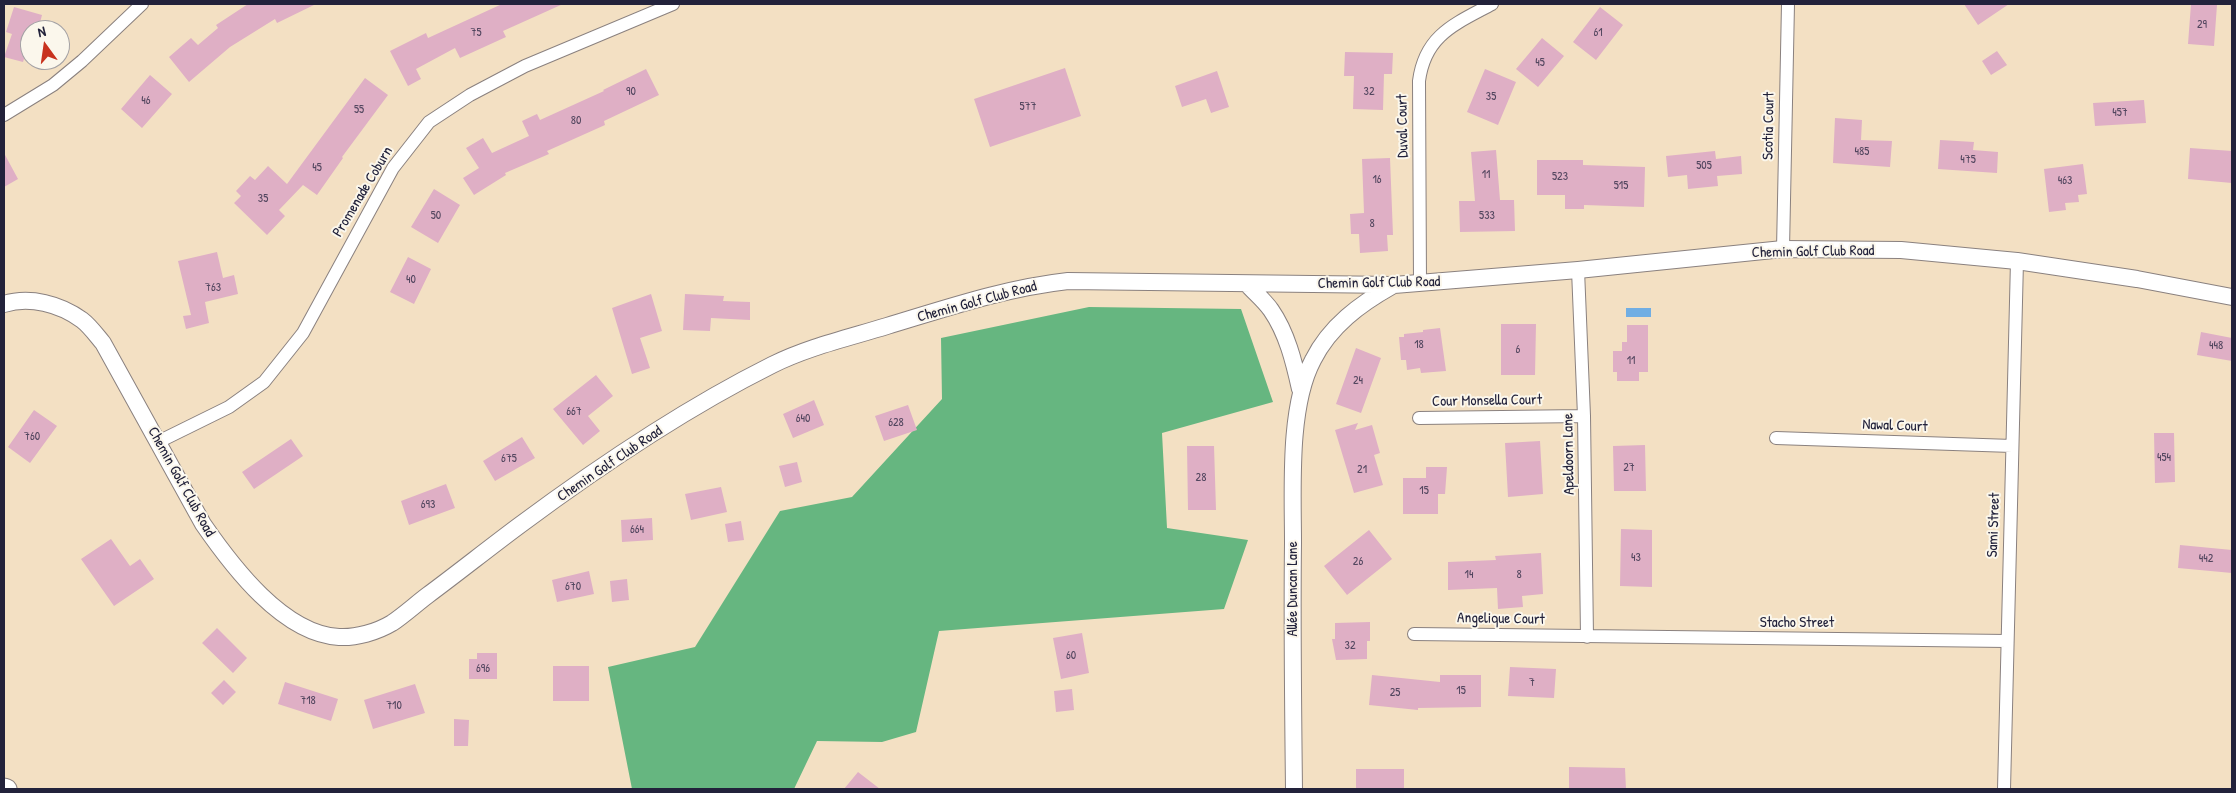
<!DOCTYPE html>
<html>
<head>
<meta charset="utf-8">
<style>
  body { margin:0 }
  #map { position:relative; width:2236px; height:793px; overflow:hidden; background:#f3e0c3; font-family:"Patrick Hand",sans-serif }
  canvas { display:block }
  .frame { position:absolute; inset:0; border:5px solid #22223b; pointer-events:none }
  .north { position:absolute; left:20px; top:20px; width:50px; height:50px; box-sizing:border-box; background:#fbf7ec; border:1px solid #a4a2a5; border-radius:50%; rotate:346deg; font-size:14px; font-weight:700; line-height:20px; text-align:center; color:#22223b }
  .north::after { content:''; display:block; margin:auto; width:18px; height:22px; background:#c8321e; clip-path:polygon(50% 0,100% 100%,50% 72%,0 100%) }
</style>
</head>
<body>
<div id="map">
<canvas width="2236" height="793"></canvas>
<div class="frame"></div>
<div class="north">N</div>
</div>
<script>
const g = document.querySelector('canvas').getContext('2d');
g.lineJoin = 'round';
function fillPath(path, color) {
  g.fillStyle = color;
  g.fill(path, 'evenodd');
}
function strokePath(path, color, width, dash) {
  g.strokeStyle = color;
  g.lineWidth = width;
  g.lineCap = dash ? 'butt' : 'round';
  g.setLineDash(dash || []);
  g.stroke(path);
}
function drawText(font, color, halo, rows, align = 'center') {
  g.font = font + ' "Patrick Hand",sans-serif';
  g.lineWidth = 4;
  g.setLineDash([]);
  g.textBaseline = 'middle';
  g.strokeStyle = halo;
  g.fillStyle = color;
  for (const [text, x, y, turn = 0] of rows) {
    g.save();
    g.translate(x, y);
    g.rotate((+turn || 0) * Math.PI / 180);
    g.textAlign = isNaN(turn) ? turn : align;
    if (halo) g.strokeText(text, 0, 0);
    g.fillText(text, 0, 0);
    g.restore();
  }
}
fillPath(new Path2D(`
  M 1089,307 L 1241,309 L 1273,402 L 1162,433 L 1167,528 L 1248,540 L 1224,609 L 939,631 L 916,732 L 882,742 L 817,741 L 794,789 L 632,789 L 608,667 L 695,647 L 780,511 L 852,497 L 942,399 L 941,338 Z`), '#66b680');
fillPath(new Path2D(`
  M 1626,308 L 1651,308 L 1651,317 L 1626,317 Z`), '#71aee3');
fillPath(new Path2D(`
  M 248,4 L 316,4 L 277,23 L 275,19 L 230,47 L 189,82 L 169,57 L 191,38 L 198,45 L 218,28 L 216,25 Z
  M 502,4 L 563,4 L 503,31 L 506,37 L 460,58 L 455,48 L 416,69 L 421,79 L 408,86 L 390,51 L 426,33 L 428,38 Z
  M 1964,4 L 2009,4 L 1978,25 Z
  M 2191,4 L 2217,5 L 2214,46 L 2188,44 Z
  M 14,7 L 42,15 L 38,30 L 30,30 L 30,40 L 23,62 L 4,57 L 12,34 L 6,32 Z
  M 1600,7 L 1623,25 L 1596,60 L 1573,42 Z
  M 1542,38 L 1564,56 L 1538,87 L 1516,69 Z
  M 1997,51 L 2007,65 L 1991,75 L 1982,61 Z
  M 1345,52 L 1393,53 L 1392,74 L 1384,74 L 1383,110 L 1353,109 L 1354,76 L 1344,76 Z
  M 1065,68 L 1081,116 L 990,147 L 974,99 Z
  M 646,69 L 659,95 L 604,121 L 605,125 L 547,151 L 549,154 L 505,173 L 506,175 L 474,195 L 463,178 L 479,168 L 466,148 L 483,138 L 492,153 L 529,136 L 522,121 L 537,114 L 540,120 L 604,91 L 603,90 Z
  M 1485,69 L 1516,82 L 1498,125 L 1467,112 Z
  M 1217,71 L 1229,107 L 1211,113 L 1206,99 L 1182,107 L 1175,86 Z
  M 150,75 L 172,94 L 142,128 L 121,109 Z
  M 365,78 L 388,95 L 342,157 L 343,158 L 317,195 L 303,185 L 279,210 L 285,216 L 267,235 L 234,203 L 241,196 L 236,191 L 250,176 L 255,180 L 268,166 L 287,184 Z
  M 2144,100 L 2146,123 L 2095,126 L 2093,103 Z
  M 1835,118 L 1862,120 L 1861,140 L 1892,141 L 1890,167 L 1833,163 Z
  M 1940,140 L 1974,142 L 1973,150 L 1998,152 L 1997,173 L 1938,169 Z
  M 2190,148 L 2232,151 L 2232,183 L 2188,179 Z
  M 1496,150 L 1500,200 L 1514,200 L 1515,231 L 1460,232 L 1459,201 L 1475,201 L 1471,152 Z
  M 1715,151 L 1716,159 L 1741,156 L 1742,174 L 1717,176 L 1718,186 L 1688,189 L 1687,175 L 1668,177 L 1666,156 Z
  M 4,153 L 18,179 L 4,187 Z
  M 1390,158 L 1393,235 L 1387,235 L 1388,251 L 1360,253 L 1359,234 L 1351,234 L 1350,214 L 1364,213 L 1362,159 Z
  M 1537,160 L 1583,160 L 1583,165 L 1645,167 L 1644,207 L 1584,205 L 1584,209 L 1565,209 L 1565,195 L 1537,195 Z
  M 2083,164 L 2087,194 L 2078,195 L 2079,202 L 2065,203 L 2066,210 L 2049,212 L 2044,169 Z
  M 434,189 L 460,205 L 438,243 L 411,227 Z
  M 217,252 L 223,278 L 234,275 L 238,294 L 205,302 L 209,323 L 186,329 L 183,316 L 191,315 L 178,261 Z
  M 408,257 L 431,269 L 414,304 L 390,292 Z
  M 651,294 L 662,331 L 640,338 L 650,368 L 632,374 L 612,308 Z
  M 685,294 L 724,296 L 723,301 L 750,302 L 750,320 L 711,318 L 710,331 L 683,330 Z
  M 1501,324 L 1536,324 L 1535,375 L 1501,375 Z
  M 1627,325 L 1648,325 L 1648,372 L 1639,372 L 1639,381 L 1617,381 L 1617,372 L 1613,372 L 1613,351 L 1622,351 L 1622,342 L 1627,342 Z
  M 1440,328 L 1446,371 L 1421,373 L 1420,368 L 1407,370 L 1406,360 L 1401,360 L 1399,337 L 1404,337 L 1404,334 L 1423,332 L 1423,330 Z
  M 2201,332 L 2232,338 L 2232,361 L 2197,355 Z
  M 1356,348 L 1381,358 L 1361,413 L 1336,404 Z
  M 596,375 L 613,396 L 588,416 L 600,431 L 583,445 L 553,409 Z
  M 814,400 L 824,425 L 793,438 L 783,414 Z
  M 908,405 L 917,430 L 884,441 L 875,416 Z
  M 34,410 L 57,426 L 30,463 L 8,447 Z
  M 1358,423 L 1355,430 L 1372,425 L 1380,453 L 1374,455 L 1383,485 L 1354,493 L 1335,430 Z
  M 2154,433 L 2174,433 L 2175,482 L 2155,483 Z
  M 522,437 L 535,458 L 495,481 L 483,461 Z
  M 291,439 L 303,456 L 254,489 L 242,472 Z
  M 1540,441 L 1543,494 L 1508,497 L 1505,443 Z
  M 1645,445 L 1646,491 L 1614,491 L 1613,446 Z
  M 1187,446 L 1214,446 L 1216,510 L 1188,510 Z
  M 797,462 L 802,482 L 785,487 L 779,466 Z
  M 1426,467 L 1447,467 L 1445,494 L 1438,494 L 1438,514 L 1403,514 L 1403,478 L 1426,478 Z
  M 446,484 L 455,508 L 409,525 L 401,501 Z
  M 721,487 L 727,512 L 691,520 L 685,494 Z
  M 652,518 L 653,540 L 622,542 L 621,520 Z
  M 741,521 L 744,540 L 728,542 L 725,524 Z
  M 1621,529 L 1652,530 L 1652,587 L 1620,586 Z
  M 1369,530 L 1392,559 L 1347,595 L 1324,566 Z
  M 111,539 L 130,566 L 140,559 L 154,579 L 114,606 L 81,559 Z
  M 2180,545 L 2232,550 L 2232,573 L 2178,568 Z
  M 1541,553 L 1543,594 L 1522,596 L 1523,607 L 1498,609 L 1497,588 L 1448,590 L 1448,562 L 1496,560 L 1495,556 Z
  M 589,571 L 594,594 L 557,602 L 552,580 Z
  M 627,579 L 629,600 L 612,602 L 610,581 Z
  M 1370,622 L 1370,641 L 1367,641 L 1367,659 L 1336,660 L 1332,639 L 1335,639 L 1335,623 Z
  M 217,628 L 247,658 L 233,673 L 202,643 Z
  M 1082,633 L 1089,673 L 1061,679 L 1053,638 Z
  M 477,653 L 497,653 L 497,679 L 469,679 L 469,659 L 477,659 Z
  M 553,666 L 589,666 L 589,701 L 553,701 Z
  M 1510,667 L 1556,669 L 1554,698 L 1508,696 Z
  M 1372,675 L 1440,682 L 1440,675 L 1481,675 L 1481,707 L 1418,708 L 1418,710 L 1369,705 Z
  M 224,680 L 236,692 L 223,705 L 211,693 Z
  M 285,682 L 338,699 L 331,721 L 278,704 Z
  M 415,684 L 425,713 L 373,729 L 364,700 Z
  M 1072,689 L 1074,710 L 1056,712 L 1054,691 Z
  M 454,719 L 469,720 L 468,746 L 454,746 Z
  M 1569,767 L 1625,768 L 1626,789 L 1569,789 Z
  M 1356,769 L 1404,769 L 1404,789 L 1356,789 Z
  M 858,772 L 880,789 L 844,789 Z`), '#dfafc5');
const minor = new Path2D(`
  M 4,115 L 53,85 L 82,61 L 142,4
  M 1783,249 L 1788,4
  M 1578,270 L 1584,416 L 1587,637
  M 1420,283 L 1419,81 C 1425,35 1455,24 1492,4
  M 1419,418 L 1584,416
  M 1776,438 L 2012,446
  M 158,442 L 229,407 L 264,382 L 303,333 L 393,168 L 429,122 L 470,95 L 525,66 L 673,4
  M 1414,634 L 2007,641
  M 2004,789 L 2017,261`);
const tertiary = new Path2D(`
  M 1247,284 C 1254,292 1264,300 1271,310 C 1287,333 1294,362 1300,389
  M 4,304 C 30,296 60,304 82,320 C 90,326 97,336 103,343 L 203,524 C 232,566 283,634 339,637 C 356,638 377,632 392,623 C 404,615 416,604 428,595 C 459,572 489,548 520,525 C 598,467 686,408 772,365 C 808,347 848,338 887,326 C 947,308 1005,288 1068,281 L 1394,285 L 1578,270 L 1783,249 L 1901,250 L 2017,261 L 2137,279 L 2232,297
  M 1294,789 C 1293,707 1292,625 1293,543 C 1293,489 1288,407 1313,360 C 1330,326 1360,304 1392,286`);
const secondary = new Path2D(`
  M 4,788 L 7,789`);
strokePath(minor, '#8a817f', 14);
strokePath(tertiary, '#8a817f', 18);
strokePath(secondary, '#8a817f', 21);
strokePath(minor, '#fff', 12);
strokePath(tertiary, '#fff', 16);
strokePath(secondary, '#fff', 19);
drawText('12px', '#51455e', null, [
  ["29",2202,25],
  ["75",476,33],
  ["61",1598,33],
  ["45",1540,63],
  ["90",631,92],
  ["32",1369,92],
  ["35",1491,97],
  ["46",146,101],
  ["577",1028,107],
  ["55",359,110],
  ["457",2120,113],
  ["80",576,121],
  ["485",1862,152],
  ["475",1968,160],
  ["505",1704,166],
  ["45",317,168],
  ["11",1486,175],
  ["523",1560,177],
  ["16",1377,180],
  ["463",2065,181],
  ["515",1621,186],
  ["35",263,199],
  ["50",436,216],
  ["533",1487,216],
  ["8",1372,224],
  ["40",411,280],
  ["763",213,288],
  ["18",1419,345],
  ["448",2216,346],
  ["6",1518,350],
  ["11",1631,361],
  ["24",1358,381],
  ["667",574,412],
  ["640",803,419],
  ["628",896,423],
  ["760",32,437],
  ["454",2164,458],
  ["675",509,459],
  ["27",1629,468],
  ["21",1362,470],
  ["28",1201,478],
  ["15",1424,491],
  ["693",428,505],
  ["664",637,530],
  ["43",1636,558],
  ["442",2206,559],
  ["26",1358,562],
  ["14",1469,575],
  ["8",1519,575],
  ["670",573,587],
  ["32",1350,646],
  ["60",1071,656],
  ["696",483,669],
  ["7",1532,683],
  ["15",1461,691],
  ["25",1395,693],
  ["718",308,701],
  ["710",394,706]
]);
drawText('15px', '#22223b', '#fbf7ec', [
  ["Duval Court",1403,126,-91],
  ["Scotia Court",1769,126,-89],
  ["Promenade Coburn",363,192,-59],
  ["Chemin Golf Club Road",1813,252,-1],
  ["Chemin Golf Club Road",1379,283,-1],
  ["Chemin Golf Club Road",977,302,-15],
  ["Cour Monsella Court",1487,401,-1],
  ["Nawal Court",1895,426,2],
  ["Apeldoorn Lane",1569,454,-91],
  ["Chemin Golf Club Road",610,464,-34],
  ["Chemin Golf Club Road",181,482,61],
  ["Sami Street",1994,525,-88],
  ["Allée Duncan Lane",1293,589,-90],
  ["Angelique Court",1501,619,1],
  ["Stacho Street",1797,623]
]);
</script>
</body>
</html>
